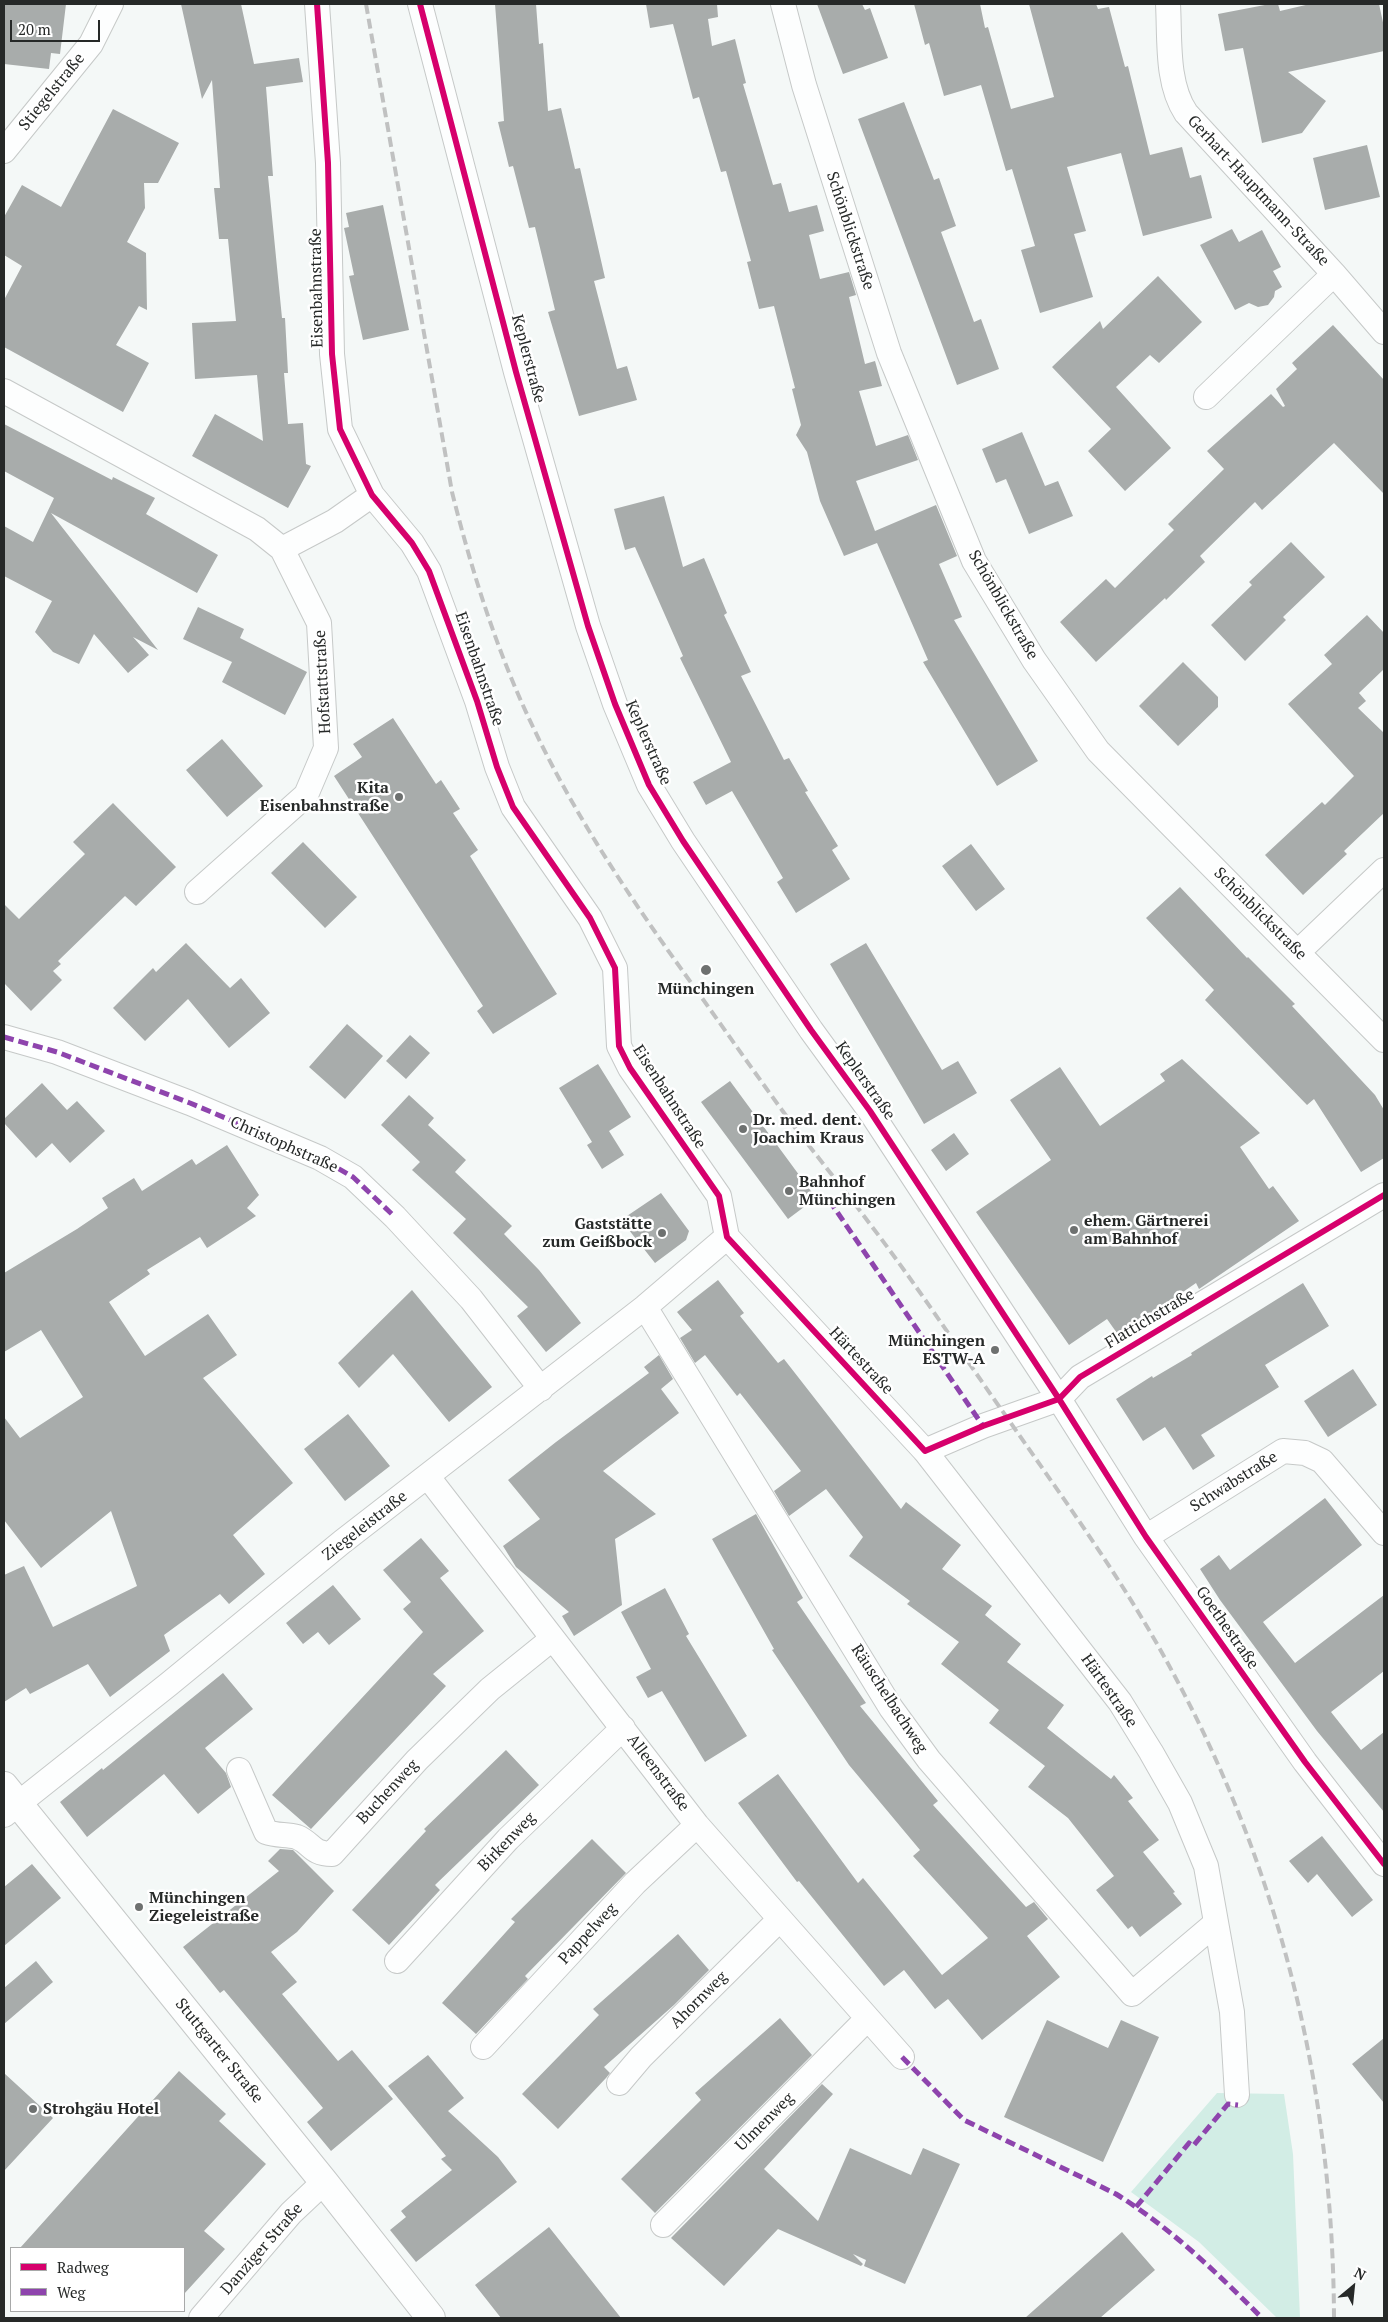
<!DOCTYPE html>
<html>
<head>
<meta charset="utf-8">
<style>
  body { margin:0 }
  #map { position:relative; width:1388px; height:2322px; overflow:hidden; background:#f4f8f7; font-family:"PT Serif",serif }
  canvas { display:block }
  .frame { position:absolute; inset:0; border:5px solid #262928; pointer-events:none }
  .legend { position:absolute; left:10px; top:2247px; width:175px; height:65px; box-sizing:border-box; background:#fff; border:1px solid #a8a9a9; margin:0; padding:6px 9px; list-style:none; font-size:15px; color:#262928 }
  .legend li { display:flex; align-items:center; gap:10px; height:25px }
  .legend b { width:25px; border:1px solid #a8a9a9 }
  .north { position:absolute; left:1328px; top:2262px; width:50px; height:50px; -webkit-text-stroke:4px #fff; paint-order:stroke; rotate:28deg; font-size:14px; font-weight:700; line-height:20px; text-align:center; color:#262928 }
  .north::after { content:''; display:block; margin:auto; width:18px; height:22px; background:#262928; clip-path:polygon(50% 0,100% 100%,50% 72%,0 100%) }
  .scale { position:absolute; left:10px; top:20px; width:90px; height:22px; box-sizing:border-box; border:2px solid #262928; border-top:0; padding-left:6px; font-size:15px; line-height:18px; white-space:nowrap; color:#262928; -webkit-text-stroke:4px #fff; paint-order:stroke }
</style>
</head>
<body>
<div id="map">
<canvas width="1388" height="2322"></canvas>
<div class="frame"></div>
<ul class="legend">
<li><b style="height:6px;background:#d6006c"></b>Radweg</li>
<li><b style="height:6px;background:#8e44ad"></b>Weg</li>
</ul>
<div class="north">N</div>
<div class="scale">20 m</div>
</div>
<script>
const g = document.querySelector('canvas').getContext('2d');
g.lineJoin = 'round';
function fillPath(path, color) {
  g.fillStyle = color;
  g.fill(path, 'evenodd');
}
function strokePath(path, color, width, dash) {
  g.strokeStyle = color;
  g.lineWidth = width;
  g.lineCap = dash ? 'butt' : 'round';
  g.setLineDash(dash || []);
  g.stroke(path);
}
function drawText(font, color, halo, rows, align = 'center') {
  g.font = font + ' "PT Serif",serif';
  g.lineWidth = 5;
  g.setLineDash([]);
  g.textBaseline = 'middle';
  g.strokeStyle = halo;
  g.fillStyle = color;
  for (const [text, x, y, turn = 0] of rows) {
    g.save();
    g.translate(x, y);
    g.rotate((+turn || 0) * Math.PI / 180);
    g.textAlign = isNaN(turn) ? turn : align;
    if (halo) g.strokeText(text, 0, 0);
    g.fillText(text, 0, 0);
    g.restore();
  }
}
fillPath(new Path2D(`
  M 1217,2093 L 1284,2094 L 1293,2154 L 1300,2318 L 1277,2318 L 1199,2242 L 1131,2192 Z`), '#d2ede5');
fillPath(new Path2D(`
  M 4,4 L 66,4 L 60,54 L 51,53 L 49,69 L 4,64 Z
  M 181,4 L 241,4 L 254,64 L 299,58 L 303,82 L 266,87 L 273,176 L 268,176 L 282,318 L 285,318 L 288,373 L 284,373 L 288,424 L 303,423 L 306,464 L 311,466 L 288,508 L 192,456 L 215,414 L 263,441 L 257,375 L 195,379 L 192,323 L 236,321 L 228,239 L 219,239 L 214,188 L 220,188 L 212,80 L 202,99 Z
  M 495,4 L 536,4 L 539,44 L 543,43 L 548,111 L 561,108 L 575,169 L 580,168 L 605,278 L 594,281 L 617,369 L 627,366 L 637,400 L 579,416 L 548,312 L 555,310 L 535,227 L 529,228 L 513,166 L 509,167 L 498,122 L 504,121 Z
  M 646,4 L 717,4 L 718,17 L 708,19 L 712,46 L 735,39 L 746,83 L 743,84 L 773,185 L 781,183 L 789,212 L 817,205 L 824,231 L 809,235 L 820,279 L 849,272 L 856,295 L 849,297 L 865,364 L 875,361 L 882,386 L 859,391 L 876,446 L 908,435 L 918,460 L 856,481 L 875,531 L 936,505 L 957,556 L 939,564 L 962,617 L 954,620 L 1038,761 L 997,786 L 923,662 L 928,660 L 877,543 L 844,556 L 820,501 L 807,452 L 796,435 L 801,425 L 792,389 L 795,388 L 774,306 L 759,309 L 747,262 L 751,261 L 726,171 L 721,172 L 699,97 L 693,99 L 673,24 L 650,28 Z
  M 817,4 L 862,4 L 865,10 L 870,8 L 888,58 L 843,74 Z
  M 914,4 L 980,4 L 985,28 L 988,27 L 1011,109 L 1054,97 L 1029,4 L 1096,4 L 1098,9 L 1109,7 L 1125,67 L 1128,66 L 1150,155 L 1182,147 L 1190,178 L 1201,175 L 1212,218 L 1143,236 L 1121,153 L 1067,167 L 1086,231 L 1074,234 L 1093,297 L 1040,313 L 1021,250 L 1035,246 L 1012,169 L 1006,171 L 981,85 L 944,96 L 929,43 L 925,45 Z
  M 1270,4 L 1278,4 L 1280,11 L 1310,4 L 1379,4 L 1384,27 L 1384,51 L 1288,72 L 1326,101 L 1302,133 L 1262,143 L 1243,48 L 1225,51 L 1218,14 Z
  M 904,102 L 934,180 L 939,178 L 956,226 L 941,232 L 974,322 L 981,319 L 999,369 L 957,385 L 858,119 Z
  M 113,109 L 179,143 L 158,183 L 144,183 L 145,208 L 127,242 L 146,253 L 147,310 L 139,306 L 116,345 L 149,363 L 123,412 L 4,347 L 4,300 L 22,266 L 4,255 L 4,217 L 22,185 L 61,207 Z
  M 1367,145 L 1380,197 L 1325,210 L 1313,158 Z
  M 383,205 L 409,330 L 363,340 L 349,276 L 354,275 L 344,228 L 349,227 L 346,213 Z
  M 1232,229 L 1239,242 L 1262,230 L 1281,267 L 1273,271 L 1282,287 L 1275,291 L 1274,297 L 1268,305 L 1258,307 L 1249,303 L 1235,310 L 1200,245 Z
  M 1158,276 L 1202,322 L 1159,363 L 1150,355 L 1116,387 L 1171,448 L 1125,491 L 1088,451 L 1111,429 L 1052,367 L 1100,321 L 1103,329 Z
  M 1333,325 L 1384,380 L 1384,494 L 1334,443 L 1262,510 L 1255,502 L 1200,556 L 1205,562 L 1166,600 L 1165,598 L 1096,662 L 1060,622 L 1106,579 L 1115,588 L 1174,530 L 1168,524 L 1224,469 L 1207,451 L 1271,394 L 1283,407 L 1285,406 L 1276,389 L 1297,369 L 1292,363 Z
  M 4,424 L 112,480 L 113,477 L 155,498 L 146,514 L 218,555 L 197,593 L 51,513 L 158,650 L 133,637 L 149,655 L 128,673 L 94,634 L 79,664 L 53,652 L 35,632 L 52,601 L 4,576 L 4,526 L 33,542 L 54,498 L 4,471 Z
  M 1022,432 L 1045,486 L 1058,481 L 1073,516 L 1029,534 L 1006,479 L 996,483 L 982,449 Z
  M 664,496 L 683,567 L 704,558 L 727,613 L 724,615 L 751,672 L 741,676 L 784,760 L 789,758 L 808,791 L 805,792 L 838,846 L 832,850 L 850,879 L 796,913 L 777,882 L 783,878 L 732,791 L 706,805 L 693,782 L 731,762 L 680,658 L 683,656 L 635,547 L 625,550 L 614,509 Z
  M 1291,542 L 1325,577 L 1283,617 L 1286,620 L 1245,661 L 1211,625 L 1252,585 L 1249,582 Z
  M 198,607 L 244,629 L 240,638 L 307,672 L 285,715 L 222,682 L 232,662 L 183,639 Z
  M 1367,615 L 1384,633 L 1384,669 L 1359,693 L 1366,701 L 1358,708 L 1384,733 L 1384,813 L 1344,851 L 1347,854 L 1303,895 L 1265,855 L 1322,802 L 1325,805 L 1354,776 L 1288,704 L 1332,664 L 1324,655 Z
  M 1183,662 L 1218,697 L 1218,707 L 1178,746 L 1139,706 Z
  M 393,718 L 436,784 L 441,780 L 460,809 L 453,813 L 478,850 L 470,856 L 557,994 L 493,1034 L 477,1011 L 483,1006 L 334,776 L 362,757 L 353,744 Z
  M 222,739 L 263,786 L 227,817 L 186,770 Z
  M 113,803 L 176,867 L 136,906 L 125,896 L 58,961 L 61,964 L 53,971 L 62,980 L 31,1011 L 4,983 L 4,904 L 19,919 L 85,854 L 73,842 Z
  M 303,842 L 357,897 L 325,928 L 271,873 Z
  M 971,844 L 1005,889 L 976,911 L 942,866 Z
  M 1180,887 L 1247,958 L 1248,957 L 1295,1004 L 1292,1006 L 1375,1095 L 1384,1110 L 1384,1158 L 1361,1172 L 1314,1099 L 1307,1105 L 1205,1000 L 1214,990 L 1146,918 Z
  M 186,943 L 230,988 L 241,978 L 270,1013 L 229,1048 L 188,999 L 145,1041 L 113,1008 L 153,968 L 156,972 Z
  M 866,943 L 942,1070 L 958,1061 L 977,1093 L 924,1124 L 830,964 Z
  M 347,1024 L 383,1056 L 345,1099 L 309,1067 Z
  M 410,1035 L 430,1053 L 406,1079 L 386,1061 Z
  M 1182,1059 L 1260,1133 L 1240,1147 L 1269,1189 L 1273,1186 L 1299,1221 L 1199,1289 L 1196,1283 L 1119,1336 L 1107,1319 L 1069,1345 L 976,1212 L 1051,1160 L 1010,1100 L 1060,1067 L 1100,1126 L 1165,1081 L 1160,1074 Z
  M 598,1064 L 631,1117 L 609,1131 L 624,1155 L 602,1169 L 587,1145 L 592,1142 L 559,1088 Z
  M 730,1081 L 816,1198 L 788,1219 L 701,1102 Z
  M 42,1083 L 67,1110 L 77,1101 L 105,1131 L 70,1163 L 52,1143 L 36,1158 L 4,1123 L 4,1119 Z
  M 409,1095 L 434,1118 L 428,1125 L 466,1160 L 455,1172 L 512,1226 L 504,1234 L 539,1270 L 581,1323 L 546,1352 L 517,1316 L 528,1307 L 453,1233 L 466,1219 L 412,1170 L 420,1162 L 381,1125 Z
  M 954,1133 L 969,1154 L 946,1171 L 931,1150 Z
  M 227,1145 L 259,1195 L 247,1208 L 256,1216 L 207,1248 L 200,1237 L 147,1270 L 150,1274 L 109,1302 L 145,1356 L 208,1314 L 237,1355 L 203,1378 L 293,1483 L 233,1535 L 265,1574 L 229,1604 L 220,1594 L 164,1635 L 170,1651 L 110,1697 L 88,1664 L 30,1694 L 26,1688 L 4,1702 L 4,1575 L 24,1566 L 53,1627 L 137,1586 L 111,1511 L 41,1568 L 4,1520 L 4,1417 L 20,1438 L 83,1397 L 41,1330 L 4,1352 L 4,1273 L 77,1229 L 108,1208 L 102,1198 L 134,1178 L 142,1191 L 192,1159 L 196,1165 Z
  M 661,1193 L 689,1231 L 686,1240 L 655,1263 L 621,1220 Z
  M 718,1280 L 744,1313 L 740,1316 L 778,1363 L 784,1359 L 901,1509 L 906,1502 L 961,1545 L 942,1569 L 992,1606 L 985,1615 L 1021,1644 L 1007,1662 L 1064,1705 L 1047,1728 L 1111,1779 L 1114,1775 L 1133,1798 L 1128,1801 L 1159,1840 L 1143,1852 L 1175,1892 L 1173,1893 L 1182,1904 L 1140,1937 L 1132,1926 L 1128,1929 L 1096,1890 L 1114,1876 L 1068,1818 L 1028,1787 L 1045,1766 L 989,1723 L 999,1710 L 941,1664 L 959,1642 L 907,1604 L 910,1601 L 849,1556 L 863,1537 L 826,1489 L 789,1516 L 774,1491 L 801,1471 L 740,1393 L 737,1396 L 705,1355 L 695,1363 L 680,1338 L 692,1330 L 677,1312 Z
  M 1303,1283 L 1329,1326 L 1265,1365 L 1279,1387 L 1201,1435 L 1215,1456 L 1193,1470 L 1165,1427 L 1143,1441 L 1116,1399 L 1152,1376 L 1153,1378 L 1192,1355 L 1191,1353 Z
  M 412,1290 L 492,1387 L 449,1422 L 393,1354 L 359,1388 L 338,1363 Z
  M 659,1355 L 673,1379 L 661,1389 L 679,1413 L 603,1471 L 656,1514 L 615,1539 L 622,1605 L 574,1636 L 562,1616 L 569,1612 L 516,1567 L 503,1546 L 540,1519 L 508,1480 L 556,1442 L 649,1373 L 644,1367 Z
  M 1353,1369 L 1377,1405 L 1328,1437 L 1304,1401 Z
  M 348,1414 L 390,1466 L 345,1501 L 304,1449 Z
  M 1325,1498 L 1362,1545 L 1263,1622 L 1295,1663 L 1384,1595 L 1384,1671 L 1331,1712 L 1361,1750 L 1384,1732 L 1384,1812 L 1317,1731 L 1220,1600 L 1200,1569 L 1219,1555 L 1230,1570 Z
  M 756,1514 L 803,1598 L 797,1602 L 866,1703 L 860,1706 L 938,1801 L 933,1805 L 1026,1907 L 1034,1902 L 1048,1919 L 1027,1936 L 1060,1977 L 982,2040 L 948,1999 L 935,2009 L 904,1970 L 884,1986 L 799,1881 L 797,1882 L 738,1803 L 778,1774 L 858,1883 L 863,1878 L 942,1975 L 988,1938 L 913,1856 L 920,1850 L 849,1765 L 772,1650 L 774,1649 L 712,1539 Z
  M 421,1538 L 449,1571 L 440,1578 L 484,1631 L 433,1674 L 446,1686 L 311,1829 L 272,1795 L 423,1632 L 403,1609 L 411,1602 L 383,1570 Z
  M 333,1585 L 361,1619 L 329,1645 L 318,1632 L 303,1644 L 286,1623 Z
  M 665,1588 L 689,1634 L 686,1636 L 747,1736 L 705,1762 L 662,1691 L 648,1698 L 636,1677 L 651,1669 L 621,1612 Z
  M 223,1673 L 253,1709 L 205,1748 L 226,1773 L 231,1787 L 198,1814 L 164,1774 L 87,1837 L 60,1802 L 102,1768 L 103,1770 Z
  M 506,1750 L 539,1785 L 435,1885 L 440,1890 L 389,1945 L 352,1910 L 426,1831 L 424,1829 Z
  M 1322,1836 L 1373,1900 L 1352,1917 L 1317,1874 L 1308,1883 L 1289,1861 Z
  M 592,1839 L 626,1873 L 525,1976 L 528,1979 L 476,2034 L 442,2003 L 515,1922 L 511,1919 Z
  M 280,1849 L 293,1850 L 334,1891 L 297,1932 L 271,1952 L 297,1982 L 282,1994 L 338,2061 L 352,2050 L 393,2099 L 331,2151 L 307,2122 L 323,2108 L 224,1990 L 220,1993 L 183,1947 L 279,1871 L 268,1861 Z
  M 32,1864 L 61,1898 L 4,1946 L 4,1887 Z
  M 678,1934 L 709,1970 L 674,2005 L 604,2067 L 610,2073 L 606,2078 L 558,2129 L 522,2094 L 599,2015 L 593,2009 Z
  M 36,1961 L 53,1982 L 4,2024 L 4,1988 Z
  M 780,2018 L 812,2055 L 655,2213 L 621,2179 L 701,2100 L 695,2093 Z
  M 1047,2020 L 1108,2048 L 1121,2020 L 1159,2037 L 1103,2162 L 1004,2117 Z
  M 1384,2038 L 1384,2103 L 1352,2064 Z
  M 428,2055 L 464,2098 L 448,2111 L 498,2157 L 517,2182 L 416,2262 L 390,2230 L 406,2217 L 401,2211 L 452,2170 L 441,2159 L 446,2156 L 388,2086 Z
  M 179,2071 L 226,2114 L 219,2121 L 266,2164 L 204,2231 L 225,2249 L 184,2294 L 184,2248 L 20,2248 Z
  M 4,2073 L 53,2118 L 4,2171 Z
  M 822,2084 L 833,2094 L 764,2169 L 818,2221 L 850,2148 L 911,2175 L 923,2148 L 960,2164 L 905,2284 L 864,2266 L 866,2260 L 853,2254 L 863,2264 L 861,2266 L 778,2229 L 724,2286 L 671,2238 Z
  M 549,2227 L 621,2318 L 501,2318 L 475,2285 Z
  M 1122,2232 L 1155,2270 L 1100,2318 L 1025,2318 Z`), '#a8acab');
const street = new Path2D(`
  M 317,4 L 328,163 L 332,354 L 340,429 L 372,495 L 412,543 L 429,571 L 477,701 L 497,767 L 513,807 L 590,918 L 615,968 L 619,1046 L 630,1068 L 719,1196 L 727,1237 L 925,1451 L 1120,1702 L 1151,1752 L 1180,1803 L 1206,1866 L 1232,2012 L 1237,2095
  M 420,4 L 516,372 L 588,626 L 615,704 L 649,785 L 683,841 L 811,1030 L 870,1111 L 1059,1399 L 1146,1537 L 1305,1762 L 1384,1864
  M 783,4 L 804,85 L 889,353 L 974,561 L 1034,660 L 1098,751 L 1384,1040
  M 1168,4 C 1170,39 1166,83 1186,113 L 1334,274 L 1384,332
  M 4,151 L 91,44 L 111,4
  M 4,391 L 257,529 L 282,549 L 335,521 L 372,495
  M 1206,397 L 1334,274
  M 197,892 L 306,795 L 326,748 L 319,623 L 282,549
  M 1298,952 L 1384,870
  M 4,1037 L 57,1052 L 190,1103 L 320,1158 L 353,1177 L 395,1217 L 471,1299 L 541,1389
  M 645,1307 L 891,1708 L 929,1760 L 1132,1994 L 1216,1923
  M 925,1451 L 983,1426 L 1059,1399 L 1080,1377 L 1384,1195
  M 428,1477 L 697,1825 L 902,2057
  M 1146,1537 L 1283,1451 L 1305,1453 L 1322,1461 L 1384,1533
  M 239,1770 L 266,1832 C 277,1836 287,1834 297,1837 C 312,1843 311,1854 332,1854 L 417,1760 L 490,1689 L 552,1639
  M 4,1815 L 169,1684 L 342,1542 L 645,1307 L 727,1237
  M 397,1961 L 508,1839 L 623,1728
  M 483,2047 L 635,1883 L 697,1825
  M 619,2083 L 641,2057 L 780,1919
  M 663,2225 L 867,2019
  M 201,2318 L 291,2213 L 324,2182`);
const secondary = new Path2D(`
  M 4,1786 L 324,2182 L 431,2318`);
strokePath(street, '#c6c9c8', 26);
strokePath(secondary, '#c6c9c8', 30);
strokePath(street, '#fdfefe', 24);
strokePath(secondary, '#fdfefe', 28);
strokePath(new Path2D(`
  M 366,4 L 452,492 C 472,572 497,652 533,727 C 578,822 635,905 697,991 C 727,1033 757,1076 787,1117 C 814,1153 843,1188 870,1224 C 918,1287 962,1354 1008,1419 C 1065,1501 1125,1583 1172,1671 C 1281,1872 1333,2090 1334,2318`), '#c0c1c1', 4, [10, 5]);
strokePath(new Path2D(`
  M 4,1037 L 57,1052 L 190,1103 L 320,1158 L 353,1177 L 395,1217
  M 829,1200 L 983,1426
  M 902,2057 L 964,2120 L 1116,2194 C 1171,2228 1217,2273 1262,2318
  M 1136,2207 L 1189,2143 L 1193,2146 L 1228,2104 L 1238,2105`), '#8e44ad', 5, [10, 5]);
strokePath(new Path2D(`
  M 317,4 L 328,163 L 332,354 L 340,429 L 372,495 L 412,543 L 429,571 L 477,701 L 497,767 L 513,807 L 590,918 L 615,968 L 619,1046 L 630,1068 L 719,1196 L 727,1237 L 925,1451 L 983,1426 L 1059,1399 L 1080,1377 L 1384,1195
  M 420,4 L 516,372 L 588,626 L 615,704 L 649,785 L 683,841 L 811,1030 L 870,1111 L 1059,1399 L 1146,1537 L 1305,1762 L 1384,1864`), '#d6006c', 6);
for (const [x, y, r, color] of [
  [399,797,5,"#6e7170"],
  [706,970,6,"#6e7170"],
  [743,1129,5,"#6e7170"],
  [789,1191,5,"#6e7170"],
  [1074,1230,5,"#6e7170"],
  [662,1233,5,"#6e7170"],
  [995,1350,5,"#6e7170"],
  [139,1907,5,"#6e7170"],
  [33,2109,5,"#6e7170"]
]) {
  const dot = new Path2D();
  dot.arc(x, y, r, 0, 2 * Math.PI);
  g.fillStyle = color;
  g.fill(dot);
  strokePath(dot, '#fff', 2);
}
drawText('16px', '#262928', '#fff', [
  ["Stiegelstraße",52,92,-51],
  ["Gerhart-Hauptmann-Straße",1258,191,47],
  ["Schönblickstraße",850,231,72],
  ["Eisenbahnstraße",317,288,-91],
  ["Keplerstraße",528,359,75],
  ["Schönblickstraße",1003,605,60],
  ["Eisenbahnstraße",479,669,71],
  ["Hofstattstraße",323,682,-93],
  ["Keplerstraße",648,743,66],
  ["Schönblickstraße",1260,914,45],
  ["Keplerstraße",865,1081,55],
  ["Eisenbahnstraße",669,1097,57],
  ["Christophstraße",284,1145,24],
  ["Flattichstraße",1150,1319,-31],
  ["Härtestraße",861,1361,47],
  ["Schwabstraße",1234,1482,-32],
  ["Ziegeleistraße",365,1526,-38],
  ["Goethestraße",1227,1628,55],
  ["Härtestraße",1109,1691,55],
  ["Räuschelbachweg",889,1699,57],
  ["Alleenstraße",658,1773,53],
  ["Buchenweg",388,1792,-47],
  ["Birkenweg",507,1842,-46],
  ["Pappelweg",588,1934,-47],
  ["Ahornweg",699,2000,-45],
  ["Stuttgarter Straße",219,2051,51],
  ["Ulmenweg",765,2122,-45],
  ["Danziger Straße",262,2249,-49]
]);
drawText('bold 16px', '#262928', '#fff', [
  ["Kita",389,788,"right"],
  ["Eisenbahnstraße",389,806,"right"],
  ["Münchingen",706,989,"center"],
  ["Dr. med. dent.",753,1120],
  ["Joachim Kraus",753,1138],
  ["Bahnhof",799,1182],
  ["Münchingen",799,1200],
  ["ehem. Gärtnerei",1084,1221],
  ["am Bahnhof",1084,1239],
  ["Gaststätte",652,1224,"right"],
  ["zum Geißbock",652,1242,"right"],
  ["Münchingen",985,1341,"right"],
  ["ESTW-A",985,1359,"right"],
  ["Münchingen",149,1898],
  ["Ziegeleistraße",149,1916],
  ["Strohgäu Hotel",43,2109]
], 'left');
</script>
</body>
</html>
